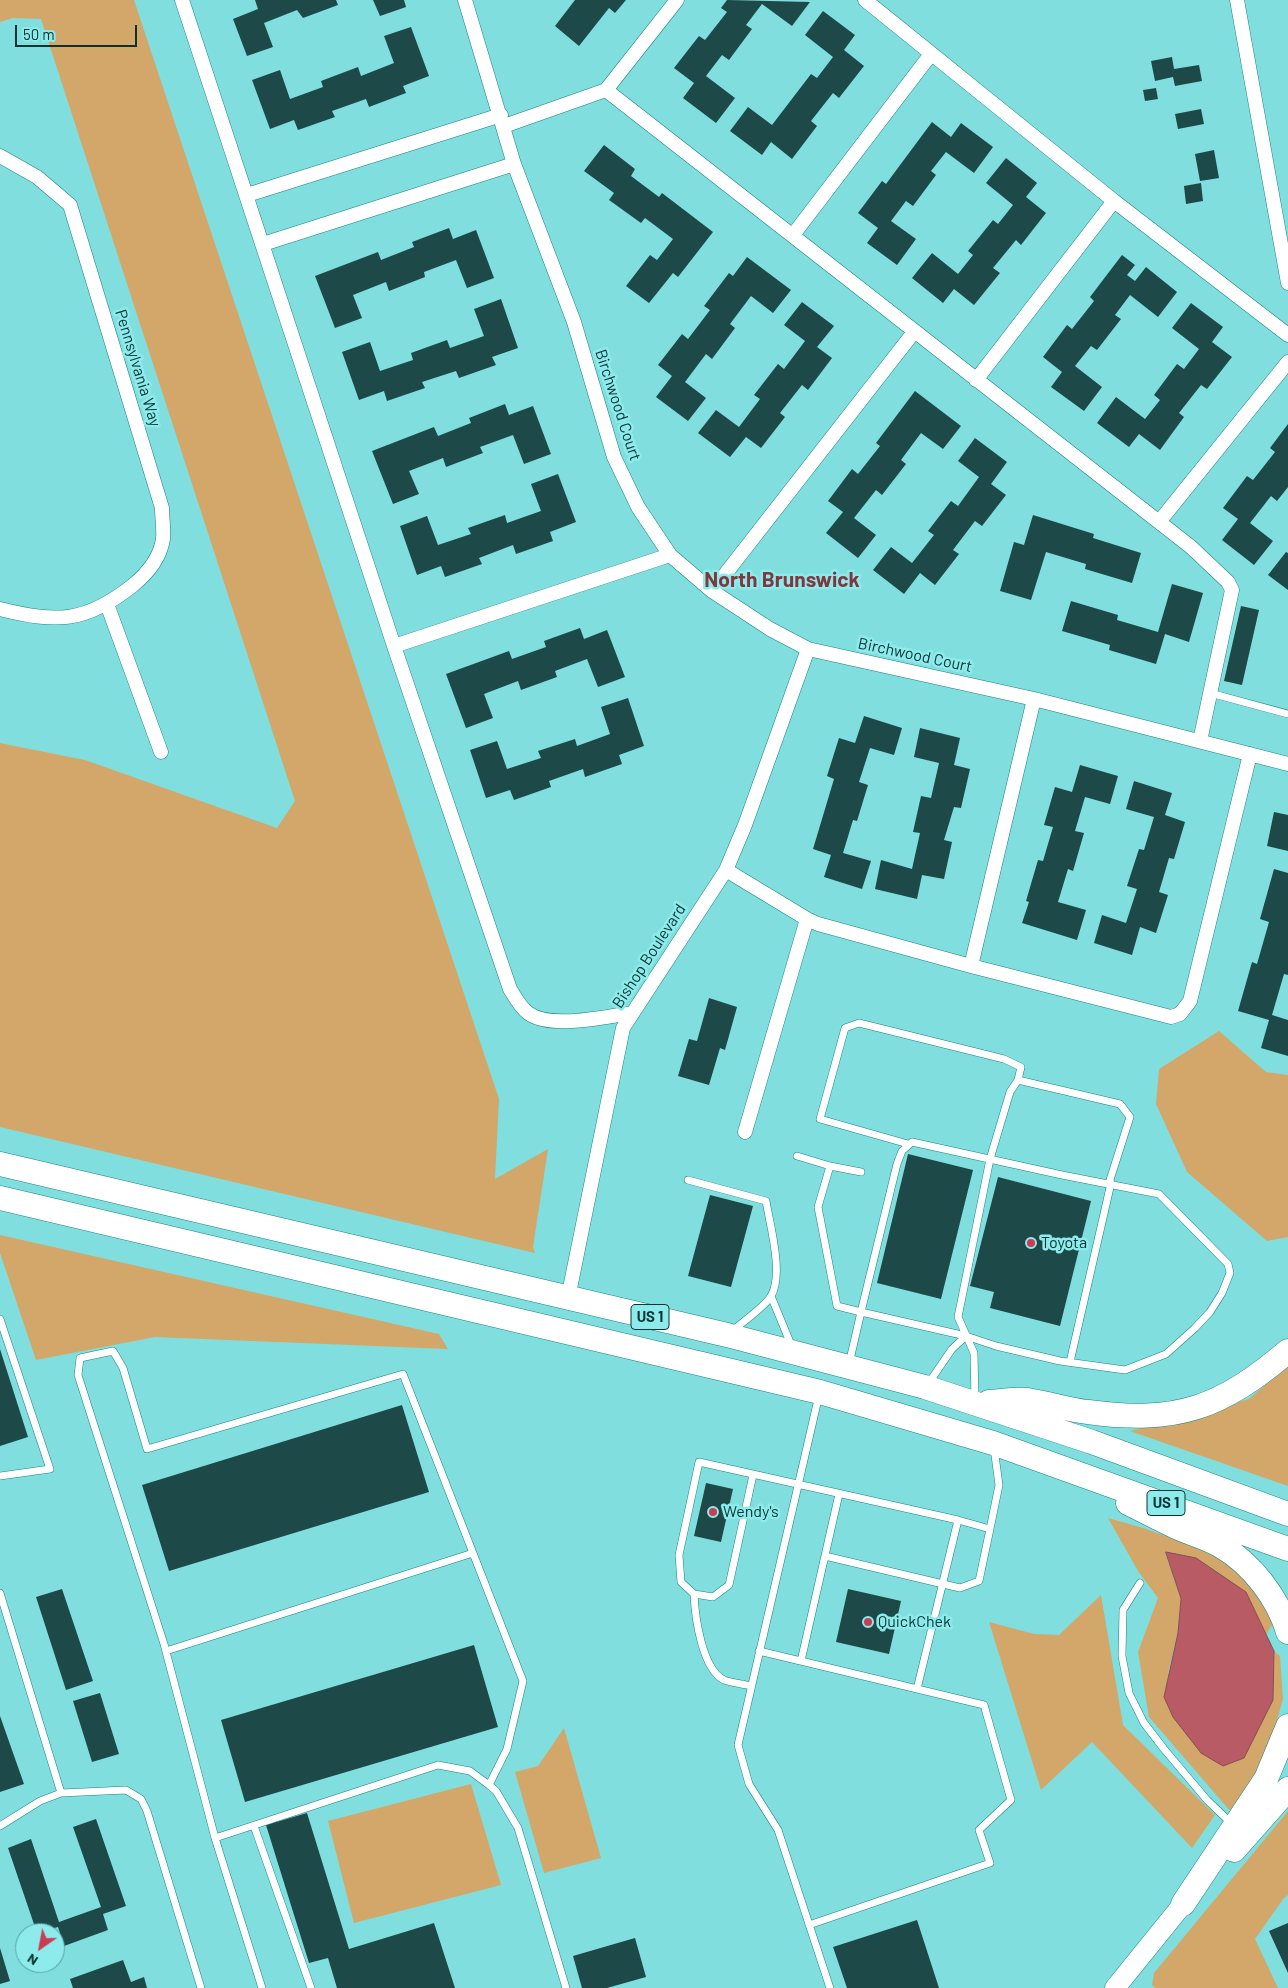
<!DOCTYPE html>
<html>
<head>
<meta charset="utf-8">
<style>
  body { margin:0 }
  #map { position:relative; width:1288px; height:1988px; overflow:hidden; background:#80dede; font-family:Barlow,sans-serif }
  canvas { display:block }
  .north { position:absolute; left:15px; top:1923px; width:50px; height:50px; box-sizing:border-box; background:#8debec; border:1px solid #58a2a2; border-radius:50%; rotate:213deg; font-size:14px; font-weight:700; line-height:20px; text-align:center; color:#093434 }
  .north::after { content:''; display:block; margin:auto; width:18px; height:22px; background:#cc3c53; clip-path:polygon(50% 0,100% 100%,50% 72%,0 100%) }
  .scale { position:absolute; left:15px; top:25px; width:122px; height:22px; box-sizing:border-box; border:2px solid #093434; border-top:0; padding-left:6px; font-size:15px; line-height:18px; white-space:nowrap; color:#093434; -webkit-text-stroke:4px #8debec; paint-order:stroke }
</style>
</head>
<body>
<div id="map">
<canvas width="1288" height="1988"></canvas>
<div class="north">N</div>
<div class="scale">50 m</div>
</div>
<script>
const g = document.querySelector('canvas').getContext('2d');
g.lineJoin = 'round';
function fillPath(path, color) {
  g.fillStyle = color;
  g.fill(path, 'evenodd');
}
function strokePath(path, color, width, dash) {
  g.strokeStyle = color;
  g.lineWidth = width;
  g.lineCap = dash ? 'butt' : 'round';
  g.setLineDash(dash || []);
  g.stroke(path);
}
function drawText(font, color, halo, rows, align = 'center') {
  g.font = font + ' Barlow,sans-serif';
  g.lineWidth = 5;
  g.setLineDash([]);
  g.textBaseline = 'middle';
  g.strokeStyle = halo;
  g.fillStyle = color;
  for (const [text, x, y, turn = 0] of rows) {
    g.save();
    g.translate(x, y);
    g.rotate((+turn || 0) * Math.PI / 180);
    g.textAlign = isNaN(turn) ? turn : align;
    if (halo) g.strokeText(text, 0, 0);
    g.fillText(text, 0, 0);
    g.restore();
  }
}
fillPath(new Path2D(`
  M 0,0 L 134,0 L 499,1099 L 495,1179 L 548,1149 L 533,1247 L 535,1253 L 0,1127 L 0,743 L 85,760 L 277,828 L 295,801 L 41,19 L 13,18 L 0,22 Z
  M 1219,1031 L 1266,1072 L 1288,1075 L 1288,1237 L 1267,1241 L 1187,1172 L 1156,1104 L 1159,1069 Z
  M 0,1235 L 439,1334 L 448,1349 L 155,1337 L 36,1360 L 0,1253 Z
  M 1288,1365 L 1288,1486 L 1130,1431 L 1249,1399 Z
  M 1108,1518 C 1145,1528 1222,1551 1247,1580 C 1258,1593 1265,1609 1273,1623 L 1266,1635 L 1246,1592 L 1166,1553 L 1181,1599 L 1178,1633 L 1168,1673 L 1273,1700 L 1274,1651 L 1280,1656 L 1283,1699 L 1266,1759 L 1231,1812 L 1149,1717 L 1138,1652 L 1158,1598 L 1138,1571 Z
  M 1101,1595 L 1123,1725 L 1215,1815 L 1192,1848 L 1092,1742 L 1041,1790 L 989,1622 L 1034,1634 L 1059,1635 Z
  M 564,1728 L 601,1858 L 544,1873 L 515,1772 L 538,1766 Z
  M 471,1784 L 501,1885 L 354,1923 L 328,1821 Z
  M 1288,1811 L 1288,1895 L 1284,1898 L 1255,1939 L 1278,1988 L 1156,1988 L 1152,1985 L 1154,1973 Z`), '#d2a769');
const water = new Path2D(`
  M 1166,1552 L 1196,1558 L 1246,1592 L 1274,1651 L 1273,1700 L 1244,1758 L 1223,1766 L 1201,1753 L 1173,1717 L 1164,1697 L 1178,1633 L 1181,1599 Z`);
fillPath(water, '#b95b64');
strokePath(water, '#844f56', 1);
fillPath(new Path2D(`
  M 255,0 L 336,0 L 338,5 L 303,18 L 297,10 L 264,23 L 273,47 L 247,56 L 233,19 L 258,9 Z
  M 373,0 L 404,0 L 406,7 L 380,16 Z
  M 575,0 L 626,0 L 615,13 L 609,8 L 579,46 L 555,26 Z
  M 727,0 L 810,2 L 792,26 L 762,4 L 746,25 L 752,29 L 729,60 L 722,55 L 706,76 L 735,98 L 716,123 L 683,98 L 694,83 L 674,68 L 699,36 L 705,40 L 727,12 L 721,8 Z
  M 823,11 L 855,35 L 844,50 L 864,66 L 839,98 L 833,93 L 811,121 L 817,126 L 792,159 L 771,142 L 762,155 L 730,131 L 748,107 L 772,125 L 811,74 L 817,78 L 833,57 L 805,35 Z
  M 411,27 L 429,76 L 403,86 L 406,93 L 369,107 L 366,99 L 332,111 L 335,117 L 298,130 L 294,120 L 270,129 L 252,80 L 280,70 L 290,99 L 323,87 L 321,81 L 358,67 L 361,76 L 394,63 L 384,36 Z
  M 1172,57 L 1174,69 L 1199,65 L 1202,81 L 1175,86 L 1173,77 L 1155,81 L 1151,61 Z
  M 1156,88 L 1158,99 L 1145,101 L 1143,90 Z
  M 1201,109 L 1204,124 L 1178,129 L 1175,114 Z
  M 932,122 L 951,137 L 961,123 L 993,147 L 974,173 L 946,152 L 931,171 L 936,175 L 913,206 L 906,201 L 891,221 L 916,239 L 897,265 L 867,243 L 878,228 L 858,213 L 882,181 L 886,184 Z
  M 604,145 L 635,169 L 631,176 L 659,197 L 662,193 L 713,232 L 678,277 L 673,273 L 649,303 L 626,286 L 650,255 L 657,260 L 673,239 L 645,218 L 641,223 L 609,200 L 614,193 L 584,171 Z
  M 1214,150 L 1219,178 L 1200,181 L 1195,154 Z
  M 1006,158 L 1037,183 L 1026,197 L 1046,213 L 1021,245 L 1016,240 L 993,268 L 1000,273 L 974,305 L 954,289 L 943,303 L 912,278 L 932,253 L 958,274 L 973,255 L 968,251 L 993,220 L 998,224 L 1013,205 L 986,183 Z
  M 1201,183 L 1203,201 L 1186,204 L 1184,186 Z
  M 449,228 L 453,239 L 476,230 L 494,278 L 467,288 L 456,260 L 424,272 L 425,277 L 389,291 L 386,282 L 353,295 L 362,318 L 335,328 L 315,276 L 378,252 L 381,260 L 414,247 L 412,242 Z
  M 1122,255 L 1135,265 L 1127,275 L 1135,281 L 1146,267 L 1177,292 L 1158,317 L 1130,295 L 1115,315 L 1121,319 L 1097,350 L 1091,346 L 1075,366 L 1102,387 L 1084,411 L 1051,387 L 1062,372 L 1043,357 L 1067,325 L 1072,329 L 1094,301 L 1090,297 Z
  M 747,257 L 791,290 L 773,313 L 751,296 L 730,324 L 735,328 L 712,359 L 706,354 L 685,382 L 706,398 L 688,421 L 656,397 L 672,376 L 658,365 L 682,334 L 688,339 L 710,310 L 704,306 L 729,273 L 733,276 Z
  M 501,299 L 518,348 L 492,357 L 496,365 L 459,378 L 456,371 L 422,382 L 425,388 L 387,401 L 384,391 L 359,400 L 342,352 L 370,342 L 380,371 L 413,360 L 411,353 L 447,340 L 450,348 L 484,336 L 474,309 Z
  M 802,302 L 834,326 L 817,347 L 832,358 L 808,390 L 802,385 L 780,413 L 785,417 L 761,448 L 746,437 L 730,457 L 698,433 L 716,410 L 739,427 L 760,399 L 754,395 L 778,364 L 784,369 L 805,341 L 784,325 Z
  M 1191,303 L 1223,327 L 1212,342 L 1232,357 L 1207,389 L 1201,385 L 1179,413 L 1184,417 L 1160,450 L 1139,434 L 1129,447 L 1097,423 L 1116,397 L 1145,419 L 1160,400 L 1154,395 L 1177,364 L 1184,369 L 1199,349 L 1172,328 Z
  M 915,391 L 961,426 L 943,449 L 921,433 L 901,460 L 906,464 L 882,495 L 876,490 L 854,518 L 876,535 L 858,558 L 826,533 L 843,512 L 828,501 L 852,469 L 858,474 L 880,446 L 876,443 Z
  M 505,404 L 509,415 L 533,406 L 551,454 L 524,464 L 513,435 L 480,447 L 483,453 L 446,467 L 443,458 L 409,471 L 419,494 L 393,504 L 372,451 L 434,427 L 438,436 L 471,423 L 469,418 Z
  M 1288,424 L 1288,487 L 1277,501 L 1271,496 L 1250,523 L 1273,541 L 1254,565 L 1222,540 L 1238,519 L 1223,508 L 1247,476 L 1253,480 L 1275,452 L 1270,448 Z
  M 975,438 L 1007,462 L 991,484 L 1006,495 L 982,526 L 975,521 L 953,550 L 959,554 L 935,585 L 920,573 L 904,594 L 873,570 L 891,547 L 912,563 L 934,535 L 928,531 L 951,501 L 958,506 L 979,477 L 958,461 Z
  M 558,474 L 576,522 L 550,532 L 553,541 L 516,554 L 513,545 L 479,558 L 482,564 L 445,577 L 441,566 L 417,575 L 400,526 L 427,516 L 438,545 L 471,534 L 468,528 L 505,515 L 507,523 L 541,511 L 531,484 Z
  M 1033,515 L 1094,534 L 1093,538 L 1141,553 L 1132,583 L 1085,569 L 1086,564 L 1046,552 L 1031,600 L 1000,591 L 1014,542 L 1024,545 Z
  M 1286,552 L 1288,553 L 1288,590 L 1268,575 Z
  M 1172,584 L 1203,593 L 1189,642 L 1165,634 L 1156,664 L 1109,650 L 1110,645 L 1062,631 L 1071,601 L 1118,615 L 1117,620 L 1158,632 Z
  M 1241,606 L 1259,610 L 1242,685 L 1224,681 Z
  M 580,628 L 584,639 L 607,630 L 625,677 L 598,687 L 587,659 L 555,671 L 557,677 L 521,690 L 518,681 L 484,694 L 493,718 L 466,728 L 446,674 L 509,651 L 512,659 L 546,647 L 544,641 Z
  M 628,698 L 644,746 L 619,755 L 622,764 L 585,777 L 583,769 L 549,781 L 551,787 L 514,800 L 510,790 L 486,798 L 470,750 L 497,741 L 507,769 L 541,758 L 538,751 L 575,739 L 577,746 L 610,734 L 601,707 Z
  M 864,716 L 902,728 L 894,755 L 870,748 L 859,782 L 868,785 L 857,821 L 853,820 L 843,853 L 871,861 L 862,889 L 824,877 L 831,855 L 813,849 L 834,779 L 827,776 L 839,738 L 855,743 Z
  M 920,728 L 960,738 L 954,765 L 970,769 L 961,808 L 954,807 L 944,840 L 952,842 L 944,879 L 922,875 L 917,899 L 875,889 L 881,860 L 912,869 L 920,833 L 913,832 L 921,796 L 931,798 L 939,763 L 914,757 Z
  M 1080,765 L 1118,776 L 1110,804 L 1085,797 L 1075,831 L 1084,833 L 1073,871 L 1068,869 L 1058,902 L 1086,910 L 1077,940 L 1022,923 L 1029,902 L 1026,901 L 1038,860 L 1043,861 L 1053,827 L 1044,825 L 1055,787 L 1072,792 Z
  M 1134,781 L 1172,793 L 1165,815 L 1185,822 L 1174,859 L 1169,858 L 1159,892 L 1168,895 L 1156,933 L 1140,927 L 1132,955 L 1094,943 L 1102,915 L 1126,923 L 1137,889 L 1127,886 L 1139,849 L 1144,850 L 1154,817 L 1126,809 Z
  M 1274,812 L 1288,815 L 1288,851 L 1267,846 Z
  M 1274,869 L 1288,873 L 1288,975 L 1284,974 L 1272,1015 L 1288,1020 L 1288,1056 L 1261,1048 L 1269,1020 L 1238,1011 L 1252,962 L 1257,964 L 1269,922 L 1260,919 Z
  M 709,998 L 737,1007 L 725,1050 L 720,1048 L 709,1085 L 678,1076 L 689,1039 L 697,1041 Z
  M 908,1154 L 973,1170 L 941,1299 L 877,1283 Z
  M 998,1177 L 1091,1201 L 1060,1326 L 990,1308 L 994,1292 L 970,1286 Z
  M 710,1195 L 753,1206 L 731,1287 L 688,1276 Z
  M 0,1349 L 28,1437 L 0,1446 Z
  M 402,1405 L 429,1492 L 169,1571 L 142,1485 Z
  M 706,1483 L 733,1489 L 721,1542 L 694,1536 Z
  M 62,1589 L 93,1681 L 66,1690 L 36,1597 Z
  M 848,1589 L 901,1601 L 889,1654 L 836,1642 Z
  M 474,1645 L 498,1727 L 245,1802 L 221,1720 Z
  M 100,1693 L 119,1754 L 92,1762 L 73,1701 Z
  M 0,1716 L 24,1784 L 0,1792 Z
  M 307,1813 L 349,1949 L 434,1923 L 455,1988 L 337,1988 L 328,1958 L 309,1963 L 266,1825 Z
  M 96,1819 L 126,1906 L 103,1914 L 108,1930 L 64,1946 L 58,1927 L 37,1933 L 8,1848 L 31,1839 L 59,1922 L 101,1907 L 73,1827 Z
  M 917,1920 L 939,1988 L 847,1988 L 833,1947 Z
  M 1288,1923 L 1288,1973 L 1269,1931 Z
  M 635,1938 L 646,1977 L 607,1988 L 582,1988 L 573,1956 Z
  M 0,1948 L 10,1981 L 0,1984 Z
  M 123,1960 L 131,1982 L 144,1977 L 147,1988 L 73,1988 L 70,1979 Z`), '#1d4949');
const service = new Path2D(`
  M 1210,693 L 1288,714
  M 912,1142 L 1062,1175 L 1159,1194 L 1228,1264 L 1230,1273 L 1222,1293 L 1210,1312 L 1195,1328 L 1166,1354 L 1125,1370 L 1060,1361 L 996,1346 L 966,1336 L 861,1312 L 897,1164 L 902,1151 Z
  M 908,1144 L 820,1119 L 845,1028 L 859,1023 L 1004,1059 L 1021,1067 L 1018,1080
  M 797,1156 L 830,1166 L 861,1172
  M 830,1166 L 818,1207 L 837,1306 L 861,1312 L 849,1364
  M 688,1180 L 766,1201 C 770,1225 784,1275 771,1296 C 765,1307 741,1323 731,1332
  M 771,1296 L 792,1347
  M 0,1319 L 50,1469 L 0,1476
  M 1070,1362 L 1111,1183
  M 928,1384 L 952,1349 L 966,1336
  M 819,1395 L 738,1745 L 749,1784 L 778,1830 L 830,1988
  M 975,1400 L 974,1353 L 958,1317 L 990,1159 L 1010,1092 L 1018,1080 L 1120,1104 L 1130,1117 L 1109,1183
  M 753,1475 L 729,1585 L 713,1597 L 694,1594 L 681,1582 L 679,1555 L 699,1462 L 958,1520 L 917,1689
  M 990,1529 L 999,1485 L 994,1448
  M 825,1556 L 960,1588 L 979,1581 L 990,1529 L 958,1520
  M 1140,1583 L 1123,1610 L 1122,1656 L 1129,1693 L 1144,1723 L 1164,1749 L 1207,1800 L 1231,1823
  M 0,1593 L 61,1793
  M 694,1594 C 695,1617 702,1669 724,1680 C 732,1683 743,1684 751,1686
  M 166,1651 L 473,1553
  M 759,1651 L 984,1705 L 1011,1800 L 979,1830 L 990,1863 L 809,1925
  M 801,1661 L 839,1494
  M 0,1826 L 40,1801 L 61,1793 L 126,1790 L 141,1799 L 147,1811 L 201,1988
  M 254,1826 L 311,1988
  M 215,1838 L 438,1765 L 470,1771 L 489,1785 L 496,1791 L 518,1828 L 566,1988
  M 262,1988 L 215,1838 L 164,1644 L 78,1375 L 80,1358 L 113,1351 L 123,1368 L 147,1449 L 403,1374 L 523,1681 L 507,1749 L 489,1785`);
const minor = new Path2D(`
  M 182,0 L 394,646 L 510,989 C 515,997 520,1007 528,1013 C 551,1030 606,1016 633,1013
  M 465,0 L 514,164 L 574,322 L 614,457 L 638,507 L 670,555 L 712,591 L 770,629 L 808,649 L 1034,699 L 1288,764
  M 865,0 L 1114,201 L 1288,335
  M 1237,0 L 1288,283
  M 606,90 L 677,0
  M 504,126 L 606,90 L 1191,547 L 1228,582 L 1232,590 L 1200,741
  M 0,156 L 37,177 L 70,205 L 162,508 C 162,518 164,529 163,539 C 160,558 147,574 132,586 C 85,623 57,623 0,609
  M 247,195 L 501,115
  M 793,235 L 931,54
  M 263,244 L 514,164
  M 976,380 L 1114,201
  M 1159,522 L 1288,362
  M 712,591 L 914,332
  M 107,604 L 161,752
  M 394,646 L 670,555
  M 726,870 L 807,919 L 818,924 L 971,966 L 1171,1017 L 1180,1014 L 1190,1001 L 1250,754
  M 971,966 L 1034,699
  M 745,1132 L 807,919
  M 568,1298 L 623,1028 L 726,870 L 745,825 L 808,649`);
const secondary = new Path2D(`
  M 1115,1988 L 1183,1904`);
const trunk = new Path2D(`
  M 0,1164 L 727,1335 L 925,1387 L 1092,1442 L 1288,1514
  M 0,1198 L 820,1392 L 993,1443 L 1288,1549
  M 989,1402 C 1002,1401 1015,1399 1028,1400 C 1048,1403 1068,1410 1088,1412 C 1177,1424 1221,1408 1288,1351
  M 1128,1503 C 1142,1510 1157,1518 1172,1525 C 1188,1533 1206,1537 1221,1546 C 1252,1564 1278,1598 1288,1632
  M 1234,1850 L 1288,1789
  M 1183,1904 L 1266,1779 L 1288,1726`);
strokePath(service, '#188485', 8);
strokePath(minor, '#188485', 15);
strokePath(secondary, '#188485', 21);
strokePath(trunk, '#188485', 25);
strokePath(service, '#fff', 7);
strokePath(minor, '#fff', 14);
strokePath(secondary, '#fff', 20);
strokePath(trunk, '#fff', 24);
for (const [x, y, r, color] of [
  [1031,1243,5,"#cc3c53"],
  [713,1512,5,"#cc3c53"],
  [868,1622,5,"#cc3c53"]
]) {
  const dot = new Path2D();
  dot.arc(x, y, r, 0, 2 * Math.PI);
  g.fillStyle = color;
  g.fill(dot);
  strokePath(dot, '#8debec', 2);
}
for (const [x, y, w] of [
  [650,1317,38],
  [1166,1503,38]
]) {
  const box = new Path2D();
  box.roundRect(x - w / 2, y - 12.5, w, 25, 4);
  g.fillStyle = '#8debec';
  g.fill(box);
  strokePath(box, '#093434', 1);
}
drawText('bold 15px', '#093434', null, [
  ["US 1",650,1317],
  ["US 1",1166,1503]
]);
drawText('16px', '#093434', '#8debec', [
  ["Pennsylvania Way",138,368,73],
  ["Birchwood Court",618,405,72],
  ["Birchwood Court",915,655,12],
  ["Bishop Boulevard",649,956,-57]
]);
drawText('16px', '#093434', '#8debec', [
  ["Toyota",1041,1243],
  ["Wendy's",723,1512],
  ["QuickChek",878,1622]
], 'left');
drawText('bold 21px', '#80383f', '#8debec', [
  ["North Brunswick",782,580]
]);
</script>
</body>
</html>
